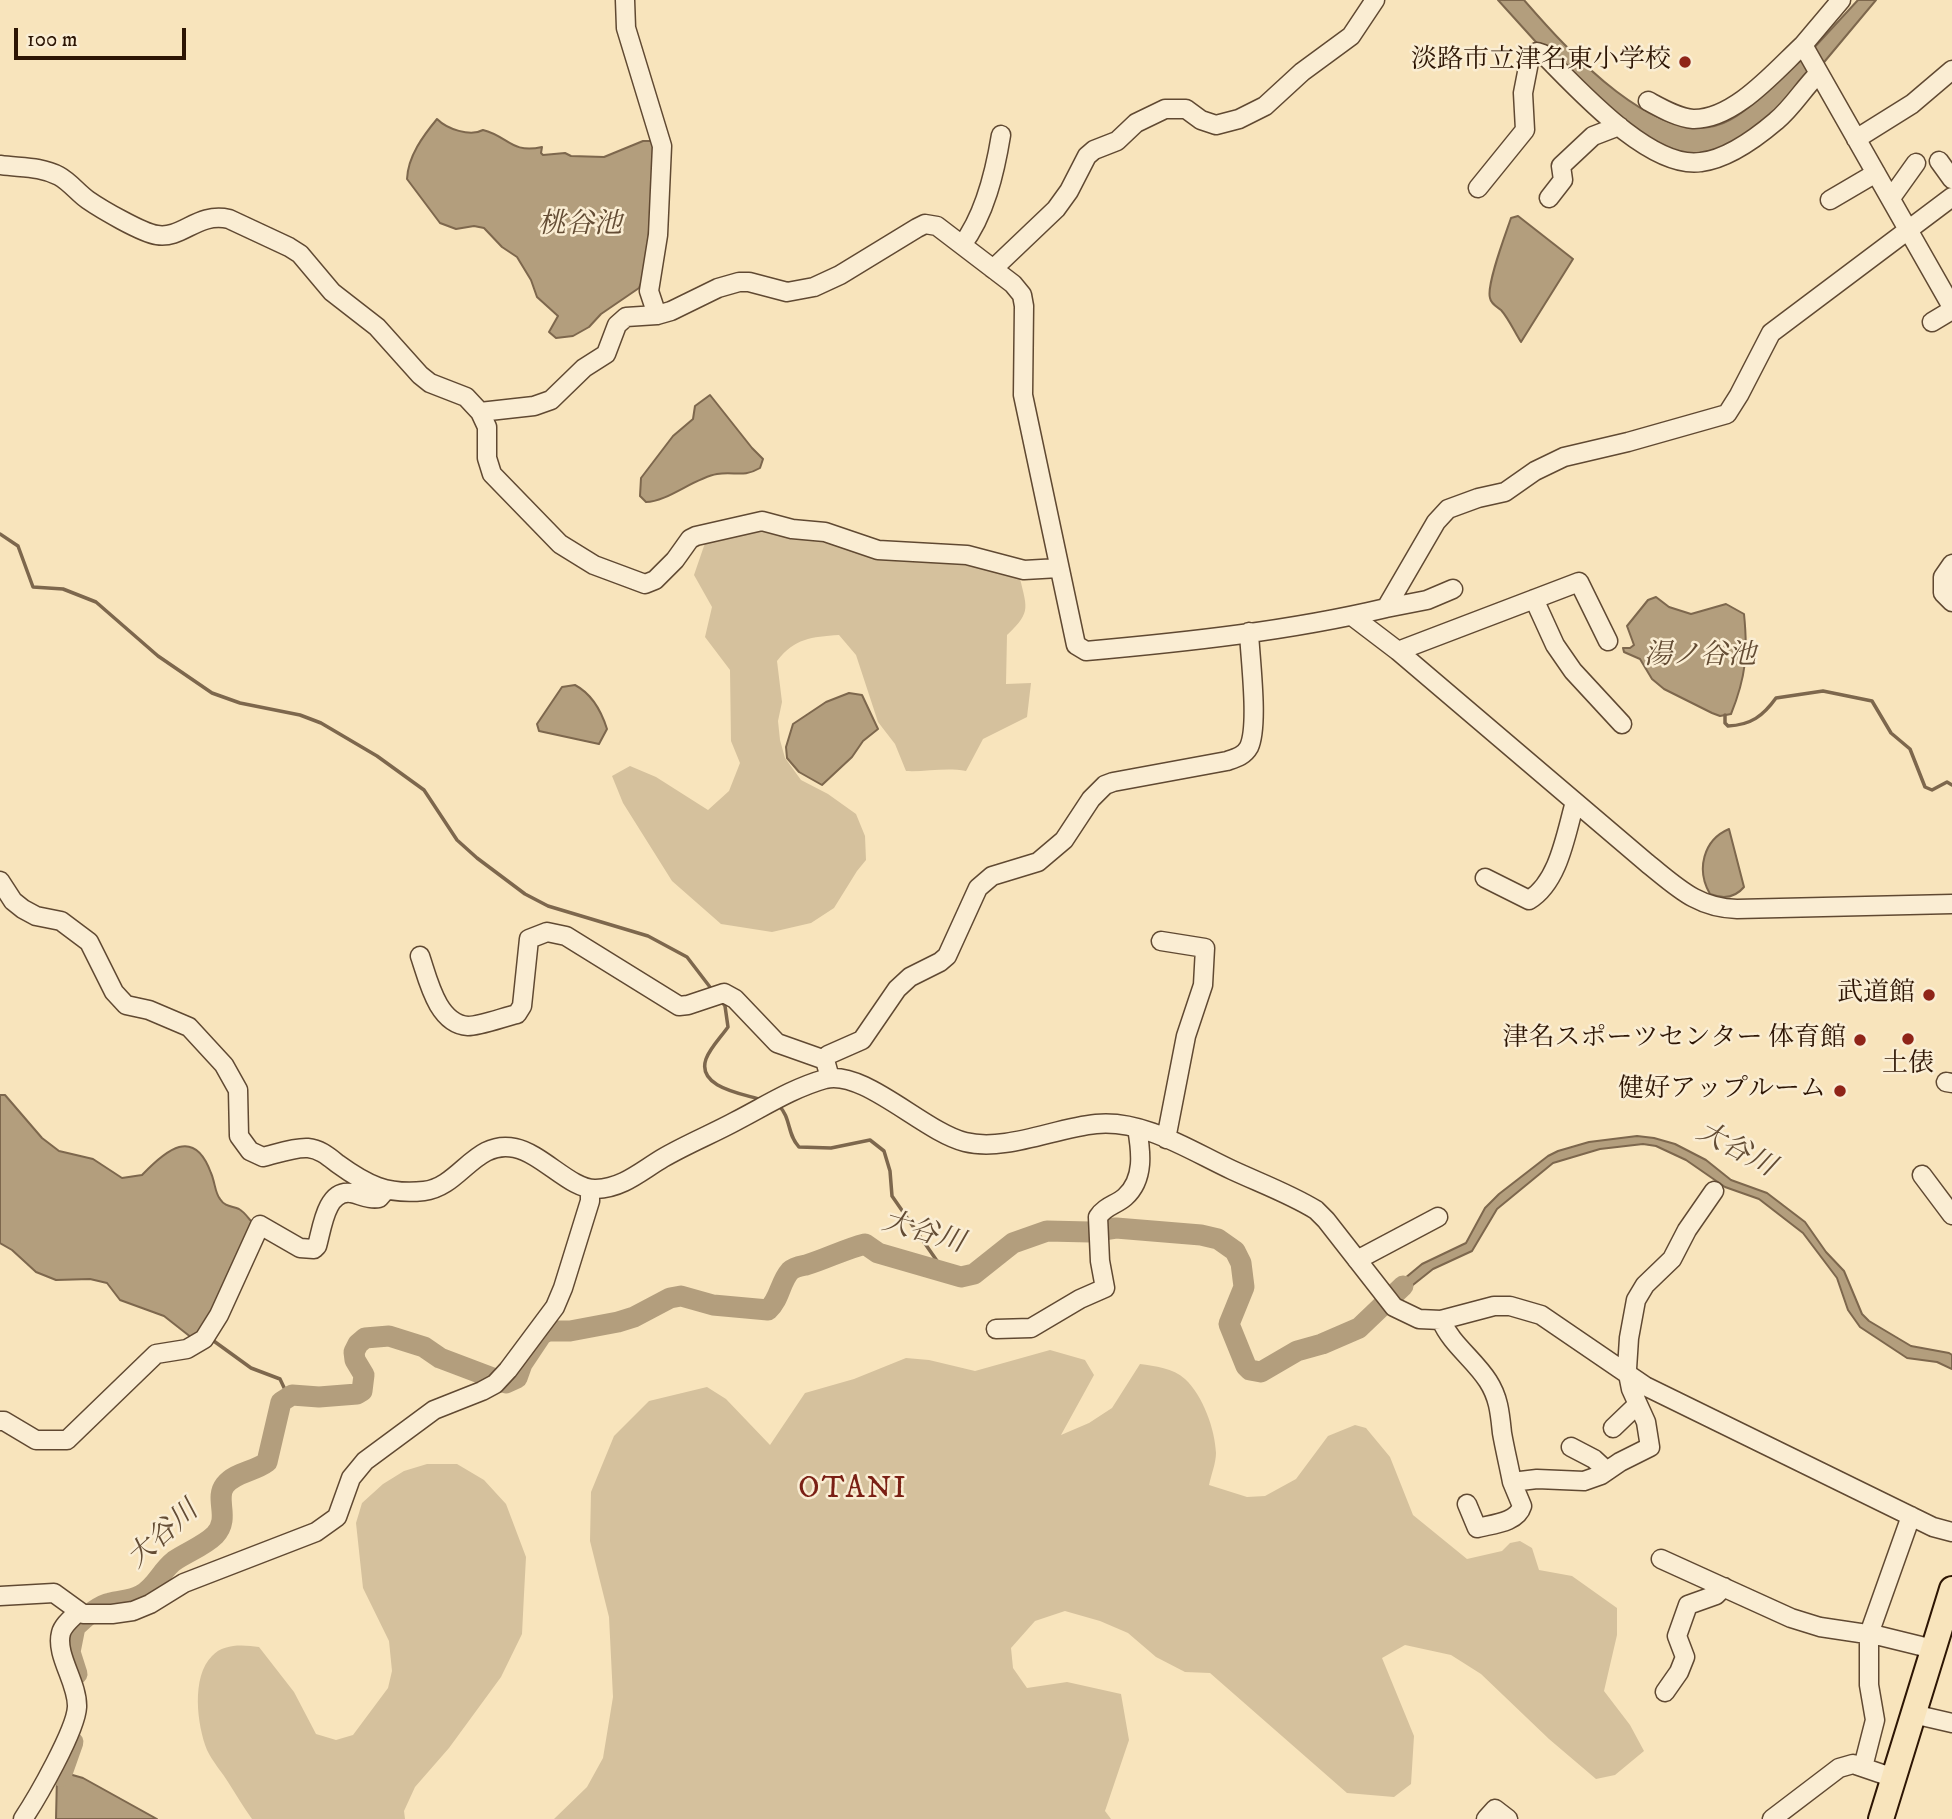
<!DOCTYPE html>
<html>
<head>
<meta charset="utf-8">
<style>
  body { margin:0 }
  #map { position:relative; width:1952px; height:1819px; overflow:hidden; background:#f8e4bc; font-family:"IM FELL DW Pica",serif }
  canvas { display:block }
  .scale { position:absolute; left:14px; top:28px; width:172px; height:32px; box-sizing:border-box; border:4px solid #2d1504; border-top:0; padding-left:9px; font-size:21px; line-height:24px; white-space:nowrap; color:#2d1504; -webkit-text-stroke:5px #faedd3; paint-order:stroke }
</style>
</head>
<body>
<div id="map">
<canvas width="1952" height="1819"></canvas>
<div class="scale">100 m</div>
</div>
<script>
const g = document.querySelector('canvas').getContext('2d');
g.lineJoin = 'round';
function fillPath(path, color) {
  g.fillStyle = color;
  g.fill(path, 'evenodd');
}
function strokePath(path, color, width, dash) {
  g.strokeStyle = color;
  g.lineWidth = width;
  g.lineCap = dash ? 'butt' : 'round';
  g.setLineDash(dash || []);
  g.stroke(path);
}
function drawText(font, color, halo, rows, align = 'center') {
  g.font = font + ' "IM FELL DW Pica","Noto Serif JP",serif';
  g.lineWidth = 5;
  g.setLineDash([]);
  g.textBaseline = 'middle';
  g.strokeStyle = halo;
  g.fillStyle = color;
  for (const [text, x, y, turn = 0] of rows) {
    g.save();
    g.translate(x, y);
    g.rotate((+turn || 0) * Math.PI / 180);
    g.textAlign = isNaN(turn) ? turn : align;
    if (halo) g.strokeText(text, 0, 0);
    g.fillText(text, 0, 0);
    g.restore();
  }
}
fillPath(new Path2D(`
  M 769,527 L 1019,574 C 1026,607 1033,611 1007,635 L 1006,684 L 1031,683 L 1027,717 L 983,739 L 966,771 C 946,767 926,772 906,771 L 895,744 L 878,722 L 856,655 L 839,635 C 811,637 795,638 777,661 L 782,702 L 778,721 L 780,740 L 785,758 L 801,780 L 828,794 L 856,814 L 865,836 L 866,860 L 857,871 L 834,908 L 811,923 L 772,932 L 721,924 L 672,881 L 623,803 L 612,776 L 630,766 L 656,777 L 708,810 L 729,791 L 740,763 L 731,741 L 730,670 L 705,637 L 712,607 L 694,575 L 705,543 Z
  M 1050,1350 L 1085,1360 L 1094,1375 L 1061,1435 L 1089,1423 L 1112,1408 L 1140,1364 C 1155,1366 1173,1368 1185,1379 C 1203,1396 1215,1429 1216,1453 C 1216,1463 1211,1475 1209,1485 L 1247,1497 L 1265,1496 L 1296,1479 L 1328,1436 L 1355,1425 L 1366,1428 L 1390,1457 L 1413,1515 L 1467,1559 L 1502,1551 L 1510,1543 L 1520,1541 L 1532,1548 L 1539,1570 L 1572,1576 L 1617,1608 L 1617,1635 L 1604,1691 L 1630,1725 L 1644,1751 L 1615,1775 L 1596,1779 L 1549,1739 L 1481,1674 L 1451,1655 L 1405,1645 L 1382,1658 L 1414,1736 L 1411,1784 L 1394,1797 L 1347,1793 L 1210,1673 L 1185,1672 L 1156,1657 L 1128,1633 L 1100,1621 L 1065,1611 L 1035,1621 L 1011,1648 L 1013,1668 L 1027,1688 L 1067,1682 L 1121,1694 L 1129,1740 L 1105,1811 L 1111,1819 L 554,1819 L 587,1787 L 603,1758 L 613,1697 L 609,1617 L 590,1541 L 591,1492 L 614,1436 L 649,1401 L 707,1387 L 726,1399 L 770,1445 L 805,1393 L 854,1379 L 906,1358 L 929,1360 L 975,1371 Z
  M 427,1464 L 457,1464 L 484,1480 L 506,1504 L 526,1557 L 524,1594 L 522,1634 L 501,1677 L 449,1748 L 415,1787 L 404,1811 L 405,1819 L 252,1819 C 243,1807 236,1794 228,1782 C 222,1772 212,1761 207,1750 C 197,1725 191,1677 212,1656 C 224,1643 244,1645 259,1647 L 294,1692 L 316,1734 L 336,1740 L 353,1735 L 388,1688 L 392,1671 L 389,1641 L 363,1588 L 356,1523 L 362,1503 L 383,1484 L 404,1471 Z`), '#d5c19d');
const water = new Path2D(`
  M 1498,0 L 1524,0 C 1564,46 1662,158 1730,120 C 1755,106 1781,77 1804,57 L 1811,74 L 1758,128 L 1718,150 L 1702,155 L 1672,153 L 1628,128 L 1545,52 Z
  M 1858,0 L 1876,0 L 1820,67 L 1811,51 Z
  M 437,119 C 447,129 470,137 483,130 C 508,136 511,154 542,147 L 541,153 L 543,155 L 565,153 L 571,156 L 604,157 L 643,141 L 654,141 L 655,147 L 646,272 L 639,288 L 601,314 L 589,327 L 573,336 L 556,338 L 549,332 L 558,316 L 537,297 L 531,280 L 517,257 L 502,247 L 484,228 L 474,226 L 456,229 L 440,223 L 407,179 C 408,156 423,136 437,119 Z
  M 1518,216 L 1573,259 L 1521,342 C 1515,333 1509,319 1501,310 C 1497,307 1491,304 1490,298 C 1486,285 1506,233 1511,218 Z
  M 710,395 L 752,448 L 763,459 L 760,468 C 743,478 735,471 717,474 C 694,478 667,502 646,502 L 640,496 L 641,478 L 673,436 L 693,419 L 695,406 Z
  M 1656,597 L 1669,607 L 1691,614 L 1726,604 L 1744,614 C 1748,653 1746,677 1731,714 L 1720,716 L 1712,713 L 1664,689 L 1652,679 L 1640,659 L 1624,652 L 1623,648 L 1630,648 L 1634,645 L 1627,626 L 1648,600 Z
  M 575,685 C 592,694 601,710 607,729 L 599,744 L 539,731 L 537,724 L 562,687 Z
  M 849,693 L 862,695 L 878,729 L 863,741 L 852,757 L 822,785 L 799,772 L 787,758 L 786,747 L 793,724 L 826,702 Z
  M 1729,829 L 1744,887 C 1735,898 1723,899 1710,894 C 1696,870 1703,840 1729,829 Z
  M 0,1095 L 5,1095 L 42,1138 L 59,1151 L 93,1159 L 122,1178 L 142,1175 C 166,1150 194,1126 211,1173 C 215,1182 215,1193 220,1199 C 225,1207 232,1206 239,1209 C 246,1213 249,1220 255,1225 L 203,1328 L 192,1338 L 164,1316 L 120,1300 L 107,1283 L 90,1279 L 56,1280 L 36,1272 L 12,1250 L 0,1243 Z
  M 1637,1136 L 1654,1138 L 1675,1144 L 1706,1160 L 1731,1180 L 1767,1193 L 1805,1222 L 1826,1252 L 1844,1271 L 1862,1314 L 1869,1321 L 1911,1346 L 1949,1353 L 1952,1355 L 1952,1369 L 1937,1362 L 1907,1358 L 1860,1327 L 1848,1310 L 1837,1278 L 1803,1233 L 1759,1199 L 1725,1187 L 1686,1160 L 1656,1146 L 1643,1144 L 1600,1149 L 1553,1163 L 1497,1209 L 1472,1251 L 1433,1269 L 1394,1300 L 1387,1293 L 1422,1264 L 1466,1243 L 1485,1208 L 1499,1194 L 1548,1156 L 1558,1151 L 1589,1142 Z
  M 69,1774 L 83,1778 L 157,1819 L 56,1819 L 57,1776 Z`);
fillPath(water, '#b39e7d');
strokePath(water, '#7d674d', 2);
strokePath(new Path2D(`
  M 0,534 L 18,546 L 33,587 L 63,589 L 96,602 L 158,656 L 212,693 L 240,703 L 300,715 L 321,723 L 377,756 L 424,790 L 457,840 L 477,858 L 525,894 L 548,906 L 648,936 L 687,957 L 713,991
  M 1725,715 L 1725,723 L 1728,726 C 1751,725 1763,716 1776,698 L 1823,691 L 1872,701 L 1891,733 L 1910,749 L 1925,787 L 1932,790 L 1947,782 L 1952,785
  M 720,999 L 725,1006 L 728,1027 C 721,1037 710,1048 706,1059 C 696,1088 745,1094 762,1100
  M 779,1106 C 791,1117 787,1135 799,1147 L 831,1148 L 870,1140 L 884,1151 L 890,1171 L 892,1196 L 944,1271
  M 211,1339 L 251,1368 L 280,1379 L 288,1396`), '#7d674d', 3.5);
strokePath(new Path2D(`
  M 77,1674 L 70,1652 L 75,1627 C 84,1619 98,1605 110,1603 C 120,1600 131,1601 141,1595 C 156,1587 161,1571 174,1561 C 187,1552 204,1546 215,1535 C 231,1518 214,1499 225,1485 C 235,1472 254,1472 267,1462 L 281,1402 L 292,1395 L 319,1397 L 357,1394 L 362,1391 L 364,1375 L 355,1360 L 354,1352 L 358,1344 L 365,1338 L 389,1336 L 424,1347 L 440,1358 L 506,1383 L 517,1378 L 522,1364 L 542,1334 L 548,1331 L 570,1331 L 618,1322 L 634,1317 L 670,1298 L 681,1296 L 713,1305 L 768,1310 C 780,1299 780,1282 790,1271 C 794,1267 801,1266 806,1265 C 826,1259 845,1249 865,1244 L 878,1253 L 961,1277 L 974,1274 L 1013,1243 L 1047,1231 L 1090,1232 L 1116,1228 L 1201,1235 L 1218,1239 L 1235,1251 L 1241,1263 L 1244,1287 L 1229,1324 L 1246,1366 L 1250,1370 L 1261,1372 L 1297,1351 L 1322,1344 L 1359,1328 L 1403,1286
  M 61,1776 L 73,1742`), '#b39e7d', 21);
const minor = new Path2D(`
  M 625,0 L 626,28 L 662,146 L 658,235 L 649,291 L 657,315
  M 1841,0 L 1803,45 L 1952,307
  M 1648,101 C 1661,108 1678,118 1693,119 C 1734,120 1775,71 1803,45
  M 1856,139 L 1912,104 L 1952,70
  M 1939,161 L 1952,179
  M 0,165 C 20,168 40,166 59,176 C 70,182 78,193 88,200 C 101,209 142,233 157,235 C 183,239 197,212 229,219 L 289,247 L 300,254 L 332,292 L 377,327 L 420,375 L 430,383 L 466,397 L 480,412 L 487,427 L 487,458 L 492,474 L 560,544 L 594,565 L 645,584 L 655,580 L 675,560 L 690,539 L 696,536 L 762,521 L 792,529 L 825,532 L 878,550 L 967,555 L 1024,570 L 1059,568
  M 1478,188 L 1525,130 L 1523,93 L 1530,57 L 1537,52 L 1543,54 C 1577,88 1650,170 1701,162 C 1727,159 1756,138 1776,121 C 1792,108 1803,89 1818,74
  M 1549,198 L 1563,180 L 1561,166 L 1593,136 L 1619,126
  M 1891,198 L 1916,163
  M 1830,200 L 1876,173
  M 962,245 C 985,215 995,172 1001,135
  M 993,269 L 1056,209 L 1069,191 L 1087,156 L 1094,150 L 1117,141 L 1136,123 L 1165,109 L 1186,109 L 1201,120 L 1216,125 L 1239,119 L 1265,106 L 1302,72 L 1351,36 L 1375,0
  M 1932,322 L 1952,310
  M 480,412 L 534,406 L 551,400 L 584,368 L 606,354 L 617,325 L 626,317 L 657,315 L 671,311 L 718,288 L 739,282 L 749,282 L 787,292 L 814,287 L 840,275 L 917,228 L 925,224 L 937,226 L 1013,284 L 1022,295 L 1024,306 L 1023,395 L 1076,645 L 1086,651 C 1186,642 1289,631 1386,608 L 1436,522 L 1448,509 L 1478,498 L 1505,492 L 1535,471 L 1564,457 L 1628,442 L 1727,414 L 1739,395 L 1771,333 L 1952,197
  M 1952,564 L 1943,577 L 1943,593 L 1952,602
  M 1534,599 L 1555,645 L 1573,671 L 1622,724
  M 1386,608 L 1427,600 L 1453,589
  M 1352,616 L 1398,651 L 1647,863 C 1677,887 1697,908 1737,909 L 1952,904
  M 1398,651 L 1579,582 L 1608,641
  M 1485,878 L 1529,900 C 1559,882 1566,833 1575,802
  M 0,881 L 13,901 L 23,909 L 36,916 L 61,921 L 89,942 L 114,992 L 126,1005 L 149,1010 L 189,1027 L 224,1065 L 238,1090 L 239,1136 L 250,1151 L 263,1157 C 276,1154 294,1147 308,1148 C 320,1149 329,1157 338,1164 C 367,1185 387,1195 424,1191 C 460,1187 475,1139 515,1148 C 543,1154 571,1190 596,1189 C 623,1188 641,1171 663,1158 C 687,1144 712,1134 736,1121 C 765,1106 793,1088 825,1079 C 864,1069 924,1132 965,1142 C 1005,1152 1055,1128 1096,1124 C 1143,1119 1191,1151 1232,1170 C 1260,1183 1290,1194 1316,1210 L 1326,1220 L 1394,1307 L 1419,1319 L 1441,1320 L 1494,1306 L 1510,1306 L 1541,1315 L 1645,1386 L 1933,1527 L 1952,1532
  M 1161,941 L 1205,948 L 1203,985 L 1186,1036 L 1166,1139
  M 420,956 C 428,979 437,1024 468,1026 C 480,1026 504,1017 517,1014 L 522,1006 L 529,939 L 547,932 L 566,936 L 679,1006 L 688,1005 L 724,993 L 735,999 L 777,1043 L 825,1060
  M 830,1078 L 825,1060 L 828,1055 L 862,1040 L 897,989 L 910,977 L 940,962 L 947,956 L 978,888 L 992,876 L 1038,862 L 1064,840 L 1091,799 L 1105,785 L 1113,782 L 1227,761 C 1236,758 1244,756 1249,747 C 1259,725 1250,658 1249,632
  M 1946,1082 L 1952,1083
  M 1922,1175 L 1952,1215
  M 1357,1260 L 1438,1217
  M 1441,1320 C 1451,1344 1474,1359 1488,1381 C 1499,1398 1500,1414 1502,1433 C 1505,1450 1509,1466 1512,1482 L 1537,1479 L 1584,1481 L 1601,1475 L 1620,1462 L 1650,1447 L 1646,1422 L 1631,1389 L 1627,1369 L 1629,1338 L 1636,1300 L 1645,1285 L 1672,1259 L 1687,1230 L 1714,1191
  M 996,1329 L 1031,1328 L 1080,1299 L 1105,1288 L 1100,1261 L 1098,1217 C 1105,1206 1116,1205 1125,1197 C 1145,1179 1141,1151 1137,1128
  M 0,1421 L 4,1421 L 36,1440 L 67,1440 L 156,1354 L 187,1349 L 204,1339 L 219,1315 L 260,1225 L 300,1248 L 314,1249 L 317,1246 C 322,1229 326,1189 351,1193 C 361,1195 370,1200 379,1198 L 386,1190
  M 1613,1428 L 1637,1405
  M 1571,1447 L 1594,1459 L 1607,1471
  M 1467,1504 L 1477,1528 C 1492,1524 1517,1523 1522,1506 L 1512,1482
  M 1661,1559 L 1791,1618 L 1820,1627 L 1880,1636 L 1933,1649
  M 0,1596 L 54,1593 L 83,1614 L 112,1614 L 133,1611 L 150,1604 L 184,1583 L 316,1532 L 337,1517 L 351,1478 L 365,1461 L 434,1410 L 482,1391 L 495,1384 L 508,1370 L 555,1307 L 563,1288 L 590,1201 L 590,1189
  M 1665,1692 L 1679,1672 L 1685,1657 L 1677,1636 L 1688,1605 L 1716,1595 L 1724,1587
  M 1913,1714 L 1952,1723
  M 1863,1767 L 1875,1720 L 1869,1685 L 1869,1634 L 1911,1516
  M 23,1819 C 37,1798 76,1730 77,1707 C 78,1683 55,1655 61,1633 C 63,1625 72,1618 78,1612
  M 1486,1819 L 1495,1809 L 1508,1819
  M 1772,1819 L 1839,1768 L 1853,1764 L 1894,1778`);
const highway = new Path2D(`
  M 1881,1819 L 1952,1589`);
strokePath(minor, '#604932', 21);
strokePath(highway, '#2d1504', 28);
strokePath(minor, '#faedd3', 18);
strokePath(highway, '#f8e4bc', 24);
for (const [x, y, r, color] of [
  [1685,62,7,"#8f2418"],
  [1929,995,7,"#8f2418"],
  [1908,1039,7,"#8f2418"],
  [1860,1040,7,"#8f2418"],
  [1840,1091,7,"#8f2418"]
]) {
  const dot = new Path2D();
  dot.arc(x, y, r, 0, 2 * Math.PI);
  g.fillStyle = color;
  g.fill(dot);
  strokePath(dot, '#faedd3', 2.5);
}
drawText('26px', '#2d1504', '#faedd3', [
  ["淡路市立津名東小学校",1671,62],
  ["武道館",1915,995],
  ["津名スポーツセンター 体育館",1846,1040],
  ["土俵",1908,1066,"center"],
  ["健好アップルーム",1826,1091]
], 'right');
drawText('italic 28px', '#634c34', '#faedd3', [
  ["桃谷池",580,226],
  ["湯ノ谷池",1700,657],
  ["大谷川",1735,1151,28],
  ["大谷川",923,1234,16],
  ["大谷川",164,1536,-42]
]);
g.letterSpacing = '2px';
drawText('30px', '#7a1f14', '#faedd3', [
  ["OTANI",853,1491]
]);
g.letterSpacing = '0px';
</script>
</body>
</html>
